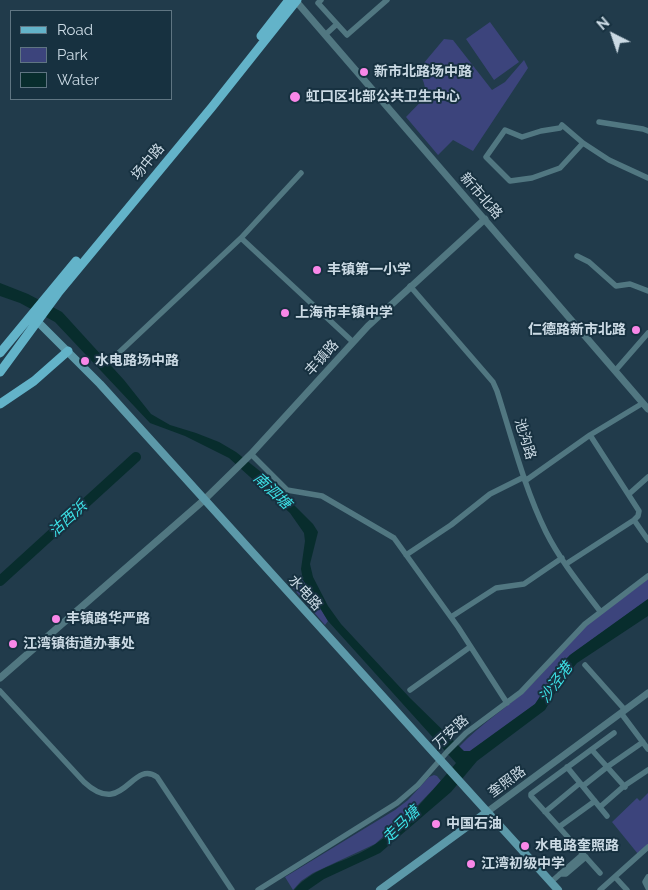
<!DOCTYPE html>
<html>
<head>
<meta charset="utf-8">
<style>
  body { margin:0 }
  #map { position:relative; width:648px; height:890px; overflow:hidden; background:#213b4b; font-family:Raleway,sans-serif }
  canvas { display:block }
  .legend { position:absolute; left:10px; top:10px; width:162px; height:90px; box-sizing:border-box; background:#173140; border:1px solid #5f7582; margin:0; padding:6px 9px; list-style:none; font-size:15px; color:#cbdae4 }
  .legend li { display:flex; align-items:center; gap:10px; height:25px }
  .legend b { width:25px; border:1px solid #5f7582 }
  .north { position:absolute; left:588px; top:10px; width:50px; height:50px; -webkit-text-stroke:4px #173140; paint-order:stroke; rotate:319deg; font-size:14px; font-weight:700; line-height:20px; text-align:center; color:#cbdae4 }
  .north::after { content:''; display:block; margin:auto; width:18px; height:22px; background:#cbdae4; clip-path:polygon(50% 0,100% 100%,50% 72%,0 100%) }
</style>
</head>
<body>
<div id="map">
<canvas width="648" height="890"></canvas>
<ul class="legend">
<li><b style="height:6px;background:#63b3c9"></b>Road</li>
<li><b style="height:14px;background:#3c447c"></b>Park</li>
<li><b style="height:14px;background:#082d2d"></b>Water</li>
</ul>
<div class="north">N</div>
</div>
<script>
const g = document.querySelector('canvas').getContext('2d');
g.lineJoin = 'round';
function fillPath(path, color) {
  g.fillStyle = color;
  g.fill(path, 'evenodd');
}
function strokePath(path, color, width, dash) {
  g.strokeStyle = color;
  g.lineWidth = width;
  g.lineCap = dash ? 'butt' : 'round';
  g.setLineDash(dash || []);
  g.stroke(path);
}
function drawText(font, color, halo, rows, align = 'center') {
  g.font = font + ' Raleway,"Noto Sans SC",sans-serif';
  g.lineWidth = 4;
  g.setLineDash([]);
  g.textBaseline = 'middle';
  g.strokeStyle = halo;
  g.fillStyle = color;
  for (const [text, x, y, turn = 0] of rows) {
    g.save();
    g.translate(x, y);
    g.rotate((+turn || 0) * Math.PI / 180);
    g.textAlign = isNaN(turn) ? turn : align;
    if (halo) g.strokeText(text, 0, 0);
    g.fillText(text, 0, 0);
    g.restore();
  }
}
fillPath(new Path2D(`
  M 490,22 L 519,62 L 494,80 L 466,39 Z
  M 444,39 L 453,40 L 492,90 L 505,82 L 524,60 L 528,68 L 473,151 L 453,140 L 438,155 L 406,117 C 424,98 432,96 418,70 Z
  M 648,579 L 648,599 L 570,655 L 563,662 L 535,704 L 470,751 L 463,751 L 459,747 C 480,724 507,708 529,687 C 549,669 563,645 583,627 C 603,609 627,596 648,579 Z
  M 303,580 L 328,621 L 325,625 L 293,588 Z
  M 434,775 L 437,776 L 441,781 L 417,806 L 375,844 L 313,873 L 301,881 L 293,890 L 285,877 L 395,810 L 408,800 L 429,777 Z
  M 648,793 L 648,845 L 638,854 L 612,822 L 637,798 L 640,801 Z`), '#3c447c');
fillPath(new Path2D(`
  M 0,283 L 28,294 L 62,312 L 124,380 L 151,414 L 170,425 L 196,433 L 219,442 L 236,452 L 261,472 L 313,524 L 318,532 L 310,564 L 313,577 L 328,606 L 341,624 L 410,698 L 464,751 L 470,751 L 535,704 L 563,662 L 570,655 L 648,599 L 648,616 L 577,663 L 562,681 L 545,710 L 477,761 L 451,792 L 380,853 L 324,879 L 308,890 L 294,890 C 314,866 348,862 374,845 C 403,826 434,789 456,763 L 328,621 L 303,580 L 301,569 L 305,541 L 304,533 L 290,513 L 229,458 L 185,436 L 150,423 L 55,322 L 20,303 L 0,296 Z`), '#082d2d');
strokePath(new Path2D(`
  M 0,581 L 136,457`), '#082d2d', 10);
strokePath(new Path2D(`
  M 321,0 L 318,3 L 347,35 L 387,0
  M 325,35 L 337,24
  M 599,122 L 643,129 L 648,131
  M 583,143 L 560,168 L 532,178 L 510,181 L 486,157 L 505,130 L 522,137 L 541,131 L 560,128 L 562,125 L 583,143 L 609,160 L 648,178
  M 241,238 L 353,342
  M 577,256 L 589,262 L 616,286 L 630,284 L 648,291
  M 410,286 L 493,382 L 497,391 C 512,438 524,487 546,532 C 560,560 581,586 600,611
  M 110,361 L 241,238 L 301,173
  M 615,371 L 648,333
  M 251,454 L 287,490 L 322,496 L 394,538 L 458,627 L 507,703
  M 525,481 L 590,435 L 643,403
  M 629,494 L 648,477
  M 634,520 L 648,540
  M 406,555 L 451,525 L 490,494 L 524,477
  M 566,564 L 634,520 L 638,516 L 639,511 L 590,435
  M 451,617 L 496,588 L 524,584 L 562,558
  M 585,665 L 625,710
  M 410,690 L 470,647
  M 0,691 L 84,782 C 124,819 131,759 157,777 L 232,890
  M 621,713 L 648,749
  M 592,750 L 625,787
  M 567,767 L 607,816
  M 583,786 L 607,767 L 643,742
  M 600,807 L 624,786 L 648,770
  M 545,812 L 580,783
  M 559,827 L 595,801
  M 600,873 L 531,796 L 531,794 L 614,733
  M 560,874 L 566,874 L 586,857
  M 615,877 L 627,890
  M 648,877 L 645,882 L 648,888
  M 551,882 L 583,854
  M 258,890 L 397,803 L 418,785 L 447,752 L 466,733 L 521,692 L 585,624 L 648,576
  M 600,890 L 648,847`), '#517781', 5.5);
strokePath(new Path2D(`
  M 295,0 L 648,409
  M 0,678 L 204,500 L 251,454 L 368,326 L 485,219
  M 487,812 L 648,693`), '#517781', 7);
strokePath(new Path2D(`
  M 34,318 L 100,384 L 558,890
  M 380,890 L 487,812`), '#5c99a9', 8);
strokePath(new Path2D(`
  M 261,36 L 289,0
  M 0,353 L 76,261
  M 0,372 L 58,293 L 212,107 L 297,0
  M 0,404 L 34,381 L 68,351`), '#63b3c9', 9);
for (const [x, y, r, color] of [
  [364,72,5,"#f987e8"],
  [295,97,6,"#f987e8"],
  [317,270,5,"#f987e8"],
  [285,313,5,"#f987e8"],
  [636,330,5,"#f987e8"],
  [85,361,5,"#f987e8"],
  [56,619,5,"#f987e8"],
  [13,644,5,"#f987e8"],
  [436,824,5,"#f987e8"],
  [525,846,5,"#f987e8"],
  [471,864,5,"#f987e8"]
]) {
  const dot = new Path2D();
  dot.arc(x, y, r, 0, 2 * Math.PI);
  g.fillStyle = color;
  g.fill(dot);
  strokePath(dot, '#173140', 2);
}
drawText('bold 14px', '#cbdae4', '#173140', [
  ["新市北路场中路",374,72],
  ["虹口区北部公共卫生中心",306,97],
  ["丰镇第一小学",327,270],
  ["上海市丰镇中学",295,313],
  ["仁德路新市北路",626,330,"right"],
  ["水电路场中路",95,361],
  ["丰镇路华严路",66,619],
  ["江湾镇街道办事处",23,644],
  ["中国石油",446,824],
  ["水电路奎照路",535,846],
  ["江湾初级中学",481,864]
], 'left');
drawText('14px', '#cbdae4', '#173140', [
  ["场中路",148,162,-50],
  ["新市北路",481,196,49],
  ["丰镇路",322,358,-48],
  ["池沟路",525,439,73],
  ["水电路",305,593,48],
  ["万安路",451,732,-42],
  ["奎照路",507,782,-36]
]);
drawText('italic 15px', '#3de1e6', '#173140', [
  ["南泗塘",272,491,43],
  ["沽西浜",68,519,-42],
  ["沙泾港",556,683,-54],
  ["走马塘",401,825,-44]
]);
</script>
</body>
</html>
